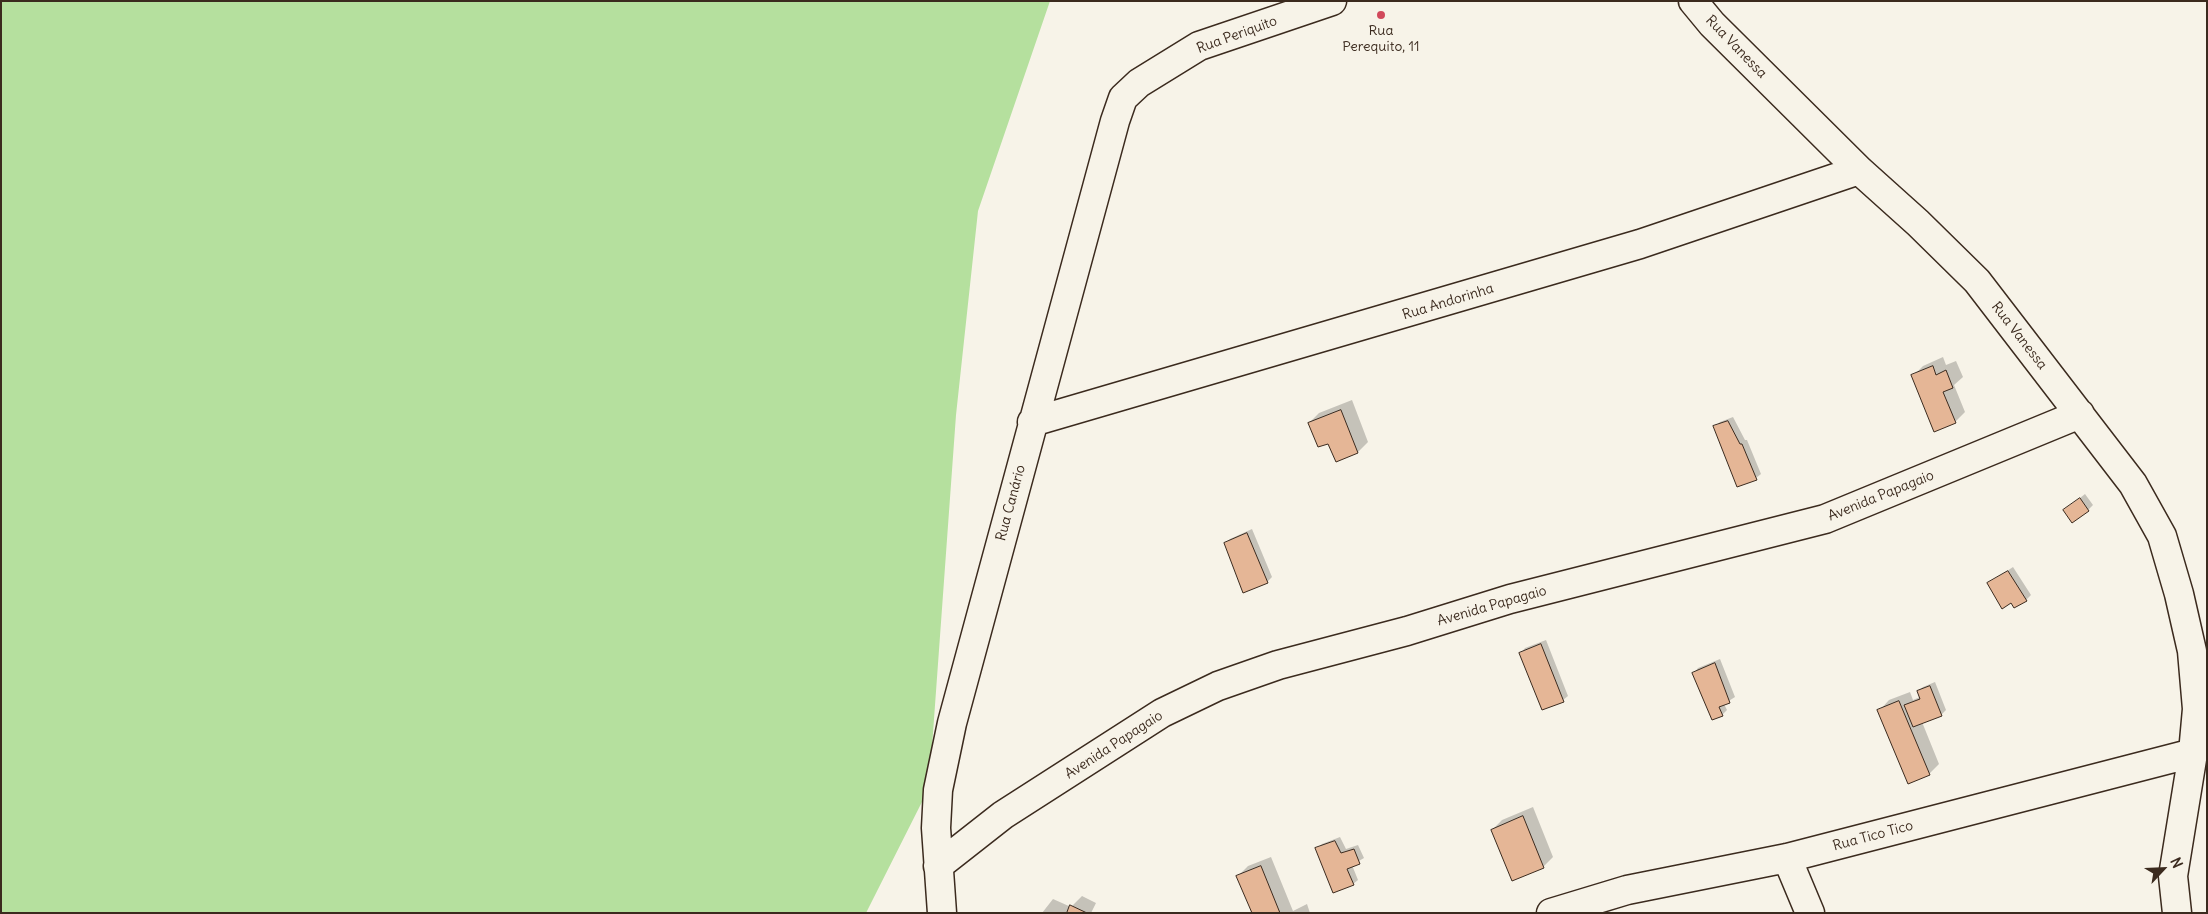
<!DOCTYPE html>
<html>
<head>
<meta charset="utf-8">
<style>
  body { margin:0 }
  #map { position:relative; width:2208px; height:914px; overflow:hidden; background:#f7f3e8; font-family:Delius,sans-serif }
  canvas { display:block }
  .frame { position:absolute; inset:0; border:2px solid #3b2a1e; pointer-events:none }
  .north { position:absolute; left:2138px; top:844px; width:50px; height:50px; -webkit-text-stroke:4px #f7f3e8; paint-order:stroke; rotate:65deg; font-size:14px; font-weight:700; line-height:20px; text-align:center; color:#3b2a1e }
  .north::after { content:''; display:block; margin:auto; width:18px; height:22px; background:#3b2a1e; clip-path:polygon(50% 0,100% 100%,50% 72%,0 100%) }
</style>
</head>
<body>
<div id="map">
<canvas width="2208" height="914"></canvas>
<div class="frame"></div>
<div class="north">N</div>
</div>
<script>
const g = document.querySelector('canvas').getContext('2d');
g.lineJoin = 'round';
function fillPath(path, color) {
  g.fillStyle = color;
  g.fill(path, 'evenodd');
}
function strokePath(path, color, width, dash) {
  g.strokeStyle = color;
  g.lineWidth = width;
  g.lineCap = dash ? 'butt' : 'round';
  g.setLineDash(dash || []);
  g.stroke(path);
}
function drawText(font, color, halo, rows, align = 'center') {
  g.font = font + ' Delius,sans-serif';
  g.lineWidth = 4.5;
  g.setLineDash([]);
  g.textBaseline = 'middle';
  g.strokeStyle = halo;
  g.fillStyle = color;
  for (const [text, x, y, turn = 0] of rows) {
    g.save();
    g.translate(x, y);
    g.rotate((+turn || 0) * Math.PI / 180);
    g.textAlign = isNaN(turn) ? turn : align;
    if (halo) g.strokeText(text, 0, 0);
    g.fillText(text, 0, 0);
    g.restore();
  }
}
fillPath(new Path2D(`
  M 1,1 L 1050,1 L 978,211 L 956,415 L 929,788 L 866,913 L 1,913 Z`), '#b5e09e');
fillPath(new Path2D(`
  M 1943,357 L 1946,365 L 1956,361 L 1963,377 L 1954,385 L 1965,412 L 1955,422 L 1913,376 L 1923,366 Z
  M 1352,400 L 1368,442 L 1358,452 L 1336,460 L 1329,442 L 1309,423 L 1319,413 Z
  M 1733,417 L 1745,440 L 1747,440 L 1761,474 L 1756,478 L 1715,427 L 1720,422 Z
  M 2085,494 L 2093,505 L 2088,510 L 2065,510 Z
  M 1252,529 L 1272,577 L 1267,582 L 1225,544 L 1230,539 Z
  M 2013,567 L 2031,595 L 2026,600 L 2011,602 L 1989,583 Z
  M 1546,640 L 1568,696 L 1563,700 L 1521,653 L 1525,648 Z
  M 1720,659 L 1735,697 L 1724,704 L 1727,710 L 1722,715 L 1694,673 L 1698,668 Z
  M 1935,682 L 1946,710 L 1941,715 L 1922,722 L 1939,764 L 1929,774 L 1879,711 L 1889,700 L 1910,692 L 1913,700 L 1920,697 L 1918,691 L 1923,687 Z
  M 1533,807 L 1553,857 L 1543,867 L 1492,830 L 1502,820 Z
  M 1340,837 L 1346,849 L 1358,845 L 1364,858 L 1352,865 L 1358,880 L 1353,884 L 1317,849 L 1322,844 Z
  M 1271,857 L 1293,911 L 1307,904 L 1310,913 L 1253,913 L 1238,876 L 1248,866 Z
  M 1082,896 L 1096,903 L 1091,913 L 1042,913 L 1053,899 L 1071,907 Z`), '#0003');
const building = new Path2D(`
  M 1933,366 L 1936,375 L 1946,370 L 1953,388 L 1943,392 L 1956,423 L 1934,432 L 1911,375 Z
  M 1341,410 L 1358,453 L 1336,462 L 1328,444 L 1318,447 L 1308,423 Z
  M 1728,421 L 1740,444 L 1742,444 L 1757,480 L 1737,487 L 1713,426 Z
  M 2080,498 L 2089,511 L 2072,523 L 2063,510 Z
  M 1247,533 L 1268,583 L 1243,593 L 1224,543 Z
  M 2008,571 L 2027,601 L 2014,608 L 2011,603 L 2002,609 L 1987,583 Z
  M 1541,644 L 1564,702 L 1542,710 L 1519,653 Z
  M 1715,663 L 1730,703 L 1719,707 L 1723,716 L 1712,720 L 1692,673 Z
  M 1930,686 L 1942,716 L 1913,727 L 1904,705 L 1920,699 L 1917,691 Z
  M 1899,701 L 1930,775 L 1908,784 L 1877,710 Z
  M 1523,816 L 1544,868 L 1512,881 L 1491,830 Z
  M 1335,841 L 1341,853 L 1354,849 L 1360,864 L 1347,869 L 1354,885 L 1333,893 L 1315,848 Z
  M 1261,866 L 1280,913 L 1252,913 L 1236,876 Z
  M 1070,905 L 1087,913 L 1067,913 Z`);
fillPath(building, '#e5b696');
strokePath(building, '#3b2a1e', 1);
const minor = new Path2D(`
  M 1693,1 L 1712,24 L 1859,170 L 1918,223 L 1977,281 L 2133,484 L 2162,536 L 2179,594 L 2192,651 L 2197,709 L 2193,753 L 2173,876 L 2177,913
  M 1032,422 L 1640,244 L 1859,170
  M 1787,858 L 1810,913
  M 938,866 L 1003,815 L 1162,713 L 1218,686 L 1278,665 L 1407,631 L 1510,599 L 1825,519 L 2080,414
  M 942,913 L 936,828 L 938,790 L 952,723 L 1115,121 L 1123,98 L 1139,83 L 1199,46 L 1332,1
  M 1551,913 L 1627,890 L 1787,858 L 2193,753`);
strokePath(minor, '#3b2a1e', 31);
strokePath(minor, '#f7f3e8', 28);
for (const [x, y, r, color] of [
  [1381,15,5,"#d1495b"]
]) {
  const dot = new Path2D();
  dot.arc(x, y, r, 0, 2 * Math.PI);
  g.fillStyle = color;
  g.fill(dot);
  strokePath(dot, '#f7f3e8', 2);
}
drawText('14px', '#3b2a1e', '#f7f3e8', [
  ["Rua",1381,31],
  ["Perequito, 11",1381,47]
]);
drawText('14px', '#3b2a1e', '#f7f3e8', [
  ["Rua Periquito",1237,35,-20],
  ["Rua Vanessa",1736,47,46],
  ["Rua Andorinha",1448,302,-17],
  ["Rua Vanessa",2019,336,52],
  ["Avenida Papagaio",1881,496,-22],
  ["Rua Canário",1011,503,-75],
  ["Avenida Papagaio",1492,606,-16],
  ["Avenida Papagaio",1114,745,-33],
  ["Rua Tico Tico",1873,836,-15]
]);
</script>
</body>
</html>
